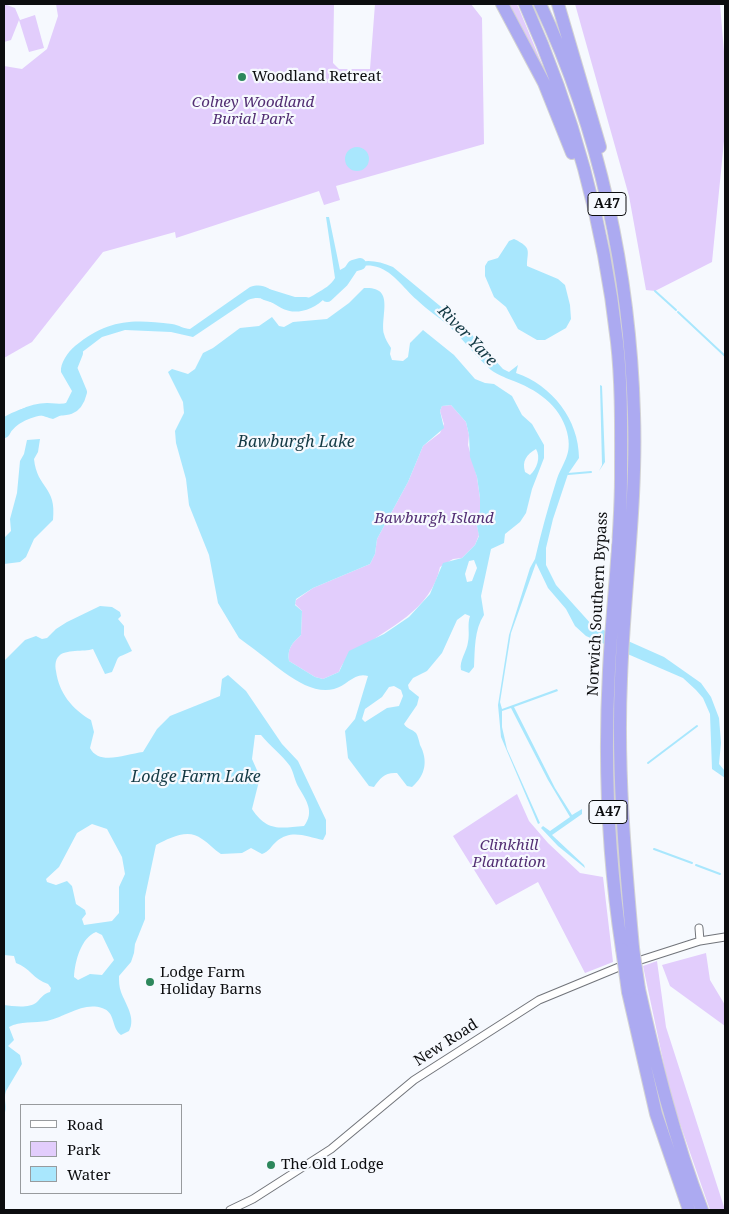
<!DOCTYPE html>
<html>
<head>
<meta charset="utf-8">
<style>
  body { margin:0 }
  #map { position:relative; width:729px; height:1214px; overflow:hidden; background:#f6f9fe; font-family:"Noto Serif",serif }
  canvas { display:block }
  .frame { position:absolute; inset:0; border:5px solid #0c0d0f; pointer-events:none }
  .legend { position:absolute; left:20px; top:1104px; width:162px; height:90px; box-sizing:border-box; background:#f6f9fe; border:1px solid #989b9e; margin:0; padding:6px 9px; list-style:none; font-size:15px; color:#0c0d0f }
  .legend li { display:flex; align-items:center; gap:10px; height:25px }
  .legend b { width:25px; border:1px solid #989b9e }
</style>
</head>
<body>
<div id="map">
<canvas width="729" height="1214"></canvas>
<div class="frame"></div>
<ul class="legend">
<li><b style="height:6px;background:#fff"></b>Road</li>
<li><b style="height:14px;background:#e2cdfc"></b>Park</li>
<li><b style="height:14px;background:#a9e7fd"></b>Water</li>
</ul>
</div>
<script>
const g = document.querySelector('canvas').getContext('2d');
g.lineJoin = 'round';
function fillPath(path, color) {
  g.fillStyle = color;
  g.fill(path, 'evenodd');
}
function strokePath(path, color, width, dash) {
  g.strokeStyle = color;
  g.lineWidth = width;
  g.lineCap = dash ? 'butt' : 'round';
  g.setLineDash(dash || []);
  g.stroke(path);
}
function drawText(font, color, halo, rows, align = 'center') {
  g.font = font + ' "Noto Serif",serif';
  g.lineWidth = 4.5;
  g.setLineDash([]);
  g.textBaseline = 'middle';
  g.strokeStyle = halo;
  g.fillStyle = color;
  for (const [text, x, y, turn = 0] of rows) {
    g.save();
    g.translate(x, y);
    g.rotate((+turn || 0) * Math.PI / 180);
    g.textAlign = isNaN(turn) ? turn : align;
    if (halo) g.strokeText(text, 0, 0);
    g.fillText(text, 0, 0);
    g.restore();
  }
}
fillPath(new Path2D(`
  M 4,4 L 15,8 L 20,20 L 35,15 L 44,48 L 29,52 L 19,20 L 11,40 L 4,42 Z
  M 56,4 L 334,4 L 333,63 L 339,69 L 370,69 L 375,4 L 471,4 L 482,18 L 484,144 L 336,186 L 340,200 L 324,205 L 319,191 L 176,238 L 175,232 L 103,252 L 32,342 L 4,358 L 4,66 L 22,69 L 47,49 L 58,16 Z
  M 506,4 L 517,4 L 549,81 Z
  M 575,4 L 720,4 L 725,64 L 725,131 L 712,262 L 655,291 L 646,290 L 629,196 Z
  M 451,405 L 466,422 L 469,435 L 468,445 L 477,477 L 480,498 L 480,510 L 476,521 L 479,535 L 475,545 L 462,558 L 453,559 L 440,567 C 431,611 388,627 356,652 C 348,659 342,662 339,672 L 323,679 L 315,677 L 289,661 C 287,649 292,643 301,635 L 302,611 L 295,604 L 296,600 L 313,588 L 370,564 L 375,554 L 377,539 L 408,482 L 423,446 L 440,433 L 444,424 L 440,411 L 442,406 Z
  M 517,794 L 529,821 L 548,843 L 580,873 L 603,877 L 613,962 L 585,973 L 538,882 L 496,905 L 453,836 Z
  M 706,953 L 710,980 L 725,1005 L 725,1026 L 670,986 L 662,965 Z
  M 657,961 L 666,1027 L 725,1210 L 710,1210 L 671,1098 L 643,966 Z`), '#e2cdfc');
fillPath(new Path2D(`
  M345 159a12 12 0 1 1 24 0a12 12 0 1 1-24 0Z
  M 326,217 L 329,217 L 340,270 C 358,259 373,258 393,267 L 463,325 L 503,369 L 509,372 L 518,365 L 516,373 C 552,385 579,420 579,458 L 568,474 L 553,519 L 546,548 L 546,565 L 556,585 L 592,625 L 664,657 L 701,683 L 711,697 L 719,718 L 721,743 L 719,764 L 725,771 L 725,778 L 712,769 L 710,714 L 703,698 L 696,690 L 683,678 L 586,636 L 575,626 L 566,609 L 548,588 L 536,563 L 511,633 L 500,702 L 502,709 L 557,689 L 558,691 L 514,707 L 555,788 L 572,815 L 582,809 L 582,814 L 552,835 L 584,865 L 585,868 L 558,846 L 541,828 L 543,826 L 550,831 L 570,817 L 548,780 L 511,708 L 502,711 L 502,727 L 507,749 L 540,823 L 538,824 L 501,737 L 498,705 L 509,635 L 530,568 L 535,559 C 541,533 548,507 556,482 C 562,462 573,456 567,432 C 560,405 536,389 511,380 C 504,377 498,375 491,370 C 476,357 464,340 449,326 C 439,317 427,310 417,300 C 403,288 392,269 373,266 C 345,261 335,298 311,308 C 278,322 274,290 248,300 L 193,337 L 171,332 L 125,330 L 102,337 L 77,356 L 72,365 L 72,373 L 80,393 L 72,410 L 53,419 C 48,418 43,415 37,415 C 26,414 11,422 4,430 L 4,417 C 19,409 35,402 51,411 L 66,403 L 72,391 L 61,372 C 60,363 68,352 75,346 C 108,319 132,319 172,324 C 179,325 184,329 190,329 L 250,287 C 278,277 277,319 317,293 C 324,289 331,285 335,278 Z
  M 514,239 C 533,248 527,251 527,266 L 558,279 L 565,285 L 570,305 L 571,319 L 566,328 L 545,340 L 537,340 L 518,329 L 506,307 L 494,297 L 485,276 L 485,266 L 488,261 L 498,258 L 509,241 Z
  M 364,288 C 396,286 380,315 384,334 C 385,339 388,343 391,348 L 390,354 L 392,360 L 403,361 L 408,357 L 410,343 L 423,330 L 454,355 L 475,379 L 485,383 L 494,384 L 512,396 L 522,415 L 532,424 L 544,445 L 544,458 L 532,489 L 526,513 L 520,522 L 505,534 L 504,543 L 491,549 L 481,596 L 484,615 C 474,630 475,650 474,667 L 469,673 L 461,670 C 459,661 467,651 468,642 C 470,633 467,625 470,616 L 465,614 L 457,620 L 442,653 L 427,671 L 413,678 L 408,685 L 409,689 L 419,697 L 417,705 L 404,724 C 407,729 412,729 416,733 C 418,736 419,741 420,745 C 428,760 426,775 412,787 L 407,786 L 397,773 C 385,772 380,778 374,787 L 369,786 L 348,758 L 345,731 L 355,719 L 368,676 C 354,672 347,686 334,689 C 305,697 271,660 247,644 L 239,638 L 218,603 L 209,555 L 189,505 L 186,479 L 176,443 L 175,431 L 184,413 L 183,402 L 168,372 L 172,369 L 188,374 L 195,369 L 203,353 L 213,348 L 240,328 L 259,326 L 272,317 L 279,326 L 284,327 L 293,322 L 327,319 L 349,303 ZM 451,405 L 466,422 L 469,435 L 470,457 L 477,477 L 480,498 L 480,510 L 476,521 L 479,536 L 475,545 L 462,558 L 443,563 L 430,594 L 409,617 L 384,634 L 349,651 L 339,672 L 323,679 L 315,677 L 289,661 C 287,649 292,643 301,635 L 302,611 L 295,605 L 296,599 L 313,588 L 370,564 L 375,554 L 377,539 L 408,482 L 423,446 L 444,428 L 440,411 L 442,406 ZM 536,449 C 541,457 537,469 530,475 L 525,472 C 522,461 526,455 536,449 ZM 474,560 L 477,568 L 472,581 L 467,582 L 465,574 L 469,561 ZM 394,686 L 401,690 L 403,696 L 399,706 L 387,708 L 365,722 L 362,719 L 365,709 L 382,697 L 389,687 Z
  M 600,385 L 602,386 L 605,462 L 599,471 L 602,465 Z
  M 40,439 L 38,452 L 34,459 C 37,489 57,486 53,520 L 34,539 L 26,557 L 20,562 L 4,564 L 4,538 L 11,531 L 10,519 L 17,493 L 20,461 L 24,454 L 27,440 Z
  M 100,606 L 112,607 L 120,612 L 121,616 L 118,619 L 124,626 L 124,635 L 132,651 C 113,660 121,653 112,672 L 105,674 L 93,649 C 84,652 65,649 59,656 C 55,660 55,666 56,671 C 59,693 72,709 91,720 L 94,732 L 90,748 C 99,766 126,754 143,752 L 157,729 L 170,716 L 220,696 L 222,679 L 228,675 L 246,691 L 282,744 L 298,761 L 326,820 L 326,834 L 323,840 C 307,837 292,829 277,841 C 271,846 269,852 262,854 L 251,848 L 242,853 L 221,854 C 214,850 209,843 202,839 C 188,828 170,838 156,845 L 145,897 L 145,919 L 135,944 L 134,953 L 131,962 L 119,976 C 119,981 119,987 121,992 C 126,1005 136,1018 129,1031 L 121,1035 C 111,1028 116,1012 102,1008 C 82,1002 66,1017 47,1021 C 35,1023 20,1021 9,1027 L 14,1040 L 8,1046 L 20,1055 L 22,1064 L 6,1091 C 3,1100 8,1107 4,1115 L 4,1005 C 13,1006 29,1009 37,1002 C 42,997 43,994 50,992 L 51,988 L 48,984 C 34,980 29,967 16,963 L 14,956 L 4,955 L 4,661 L 25,640 L 36,636 L 42,639 L 47,638 L 56,629 L 67,622 ZM 255,735 L 261,735 C 270,746 282,755 290,766 C 294,773 295,782 299,788 C 306,800 315,812 304,826 C 280,828 267,832 252,809 L 260,777 L 252,759 ZM 92,824 L 107,829 L 122,857 L 125,874 L 119,887 L 119,913 L 112,921 L 84,925 L 82,919 L 86,914 L 85,910 L 76,904 L 72,886 L 67,881 L 56,885 L 47,882 L 46,879 L 59,867 L 77,833 ZM 96,932 L 102,935 L 114,960 L 102,975 L 90,974 L 78,980 L 74,977 C 75,961 81,938 96,932 Z`), '#a9e7fd');
strokePath(new Path2D(`
  M 655,291 L 676,310
  M 678,312 L 725,356
  M 568,474 L 591,472
  M 648,763 L 697,726
  M 654,849 L 692,863
  M 696,865 L 720,874`), '#a9e7fd', 2);
strokePath(new Path2D(`
  M 265,294 L 294,303 L 306,303
  M 327,296 L 343,281 L 353,266 L 360,264
  M 4,432 C 11,418 32,409 47,409 C 63,410 76,413 81,392 L 71,368 L 77,353`), '#a9e7fd', 12);
const street = new Path2D(`
  M 699,928 L 700,941
  M 230,1210 L 253,1199 L 331,1149 L 414,1080 L 539,1000 L 619,967 L 700,941 L 725,937`);
const highway = new Path2D(`
  M 502,4 L 544,83 L 572,153
  M 525,4 C 573,111 604,225 617,342 C 622,387 621,433 621,477 C 621,540 612,607 609,670 C 604,764 608,857 622,949
  M 540,4 C 600,131 630,274 634,414 C 637,503 624,591 621,679 C 617,769 625,859 633,948
  M 558,4 L 600,147
  M 639,989 C 656,1064 674,1138 702,1210
  M 628,992 L 656,1114 L 689,1210`);
strokePath(street, '#71747a', 9);
strokePath(highway, '#d3d3d4', 14);
strokePath(street, '#fff', 7);
strokePath(highway, '#acaaf1', 12);
const highwayBridge = new Path2D(`
  M 633,948 L 639,989
  M 622,949 L 628,992`);
strokePath(highwayBridge, '#d3d3d4', 14, []);
strokePath(highwayBridge, '#acaaf1', 12);
for (const [x, y, r, color] of [
  [242,77,5,"#2d875c"],
  [150,982,5,"#2d875c"],
  [271,1165,5,"#2d875c"]
]) {
  const dot = new Path2D();
  dot.arc(x, y, r, 0, 2 * Math.PI);
  g.fillStyle = color;
  g.fill(dot);
  strokePath(dot, '#f6f9fe', 2);
}
for (const [x, y, w] of [
  [607,204,38],
  [608,812,38]
]) {
  const box = new Path2D();
  box.roundRect(x - w / 2, y - 11.5, w, 23, 4);
  g.fillStyle = '#f6f9fe';
  g.fill(box);
  strokePath(box, '#0c0d0f', 1);
}
drawText('bold 14px', '#0c0d0f', null, [
  ["A47",607,204],
  ["A47",608,812]
]);
drawText('15px', '#0c0d0f', '#f6f9fe', [
  ["Woodland Retreat",252,77],
  ["Lodge Farm",160,973],
  ["Holiday Barns",160,990],
  ["The Old Lodge",281,1165]
], 'left');
drawText('italic 15px', '#522e73', '#f6f9fe', [
  ["Colney Woodland",253,103],
  ["Burial Park",253,120],
  ["Bawburgh Island",434,519],
  ["Clinkhill",509,846],
  ["Plantation",509,863]
]);
drawText('15px', '#0c0d0f', '#f6f9fe', [
  ["Norwich Southern Bypass",598,604,-87],
  ["New Road",446,1043,-33]
]);
drawText('italic 16px', '#133944', '#f6f9fe', [
  ["River Yare",467,336,46],
  ["Bawburgh Lake",296,442],
  ["Lodge Farm Lake",196,777]
]);
</script>
</body>
</html>
